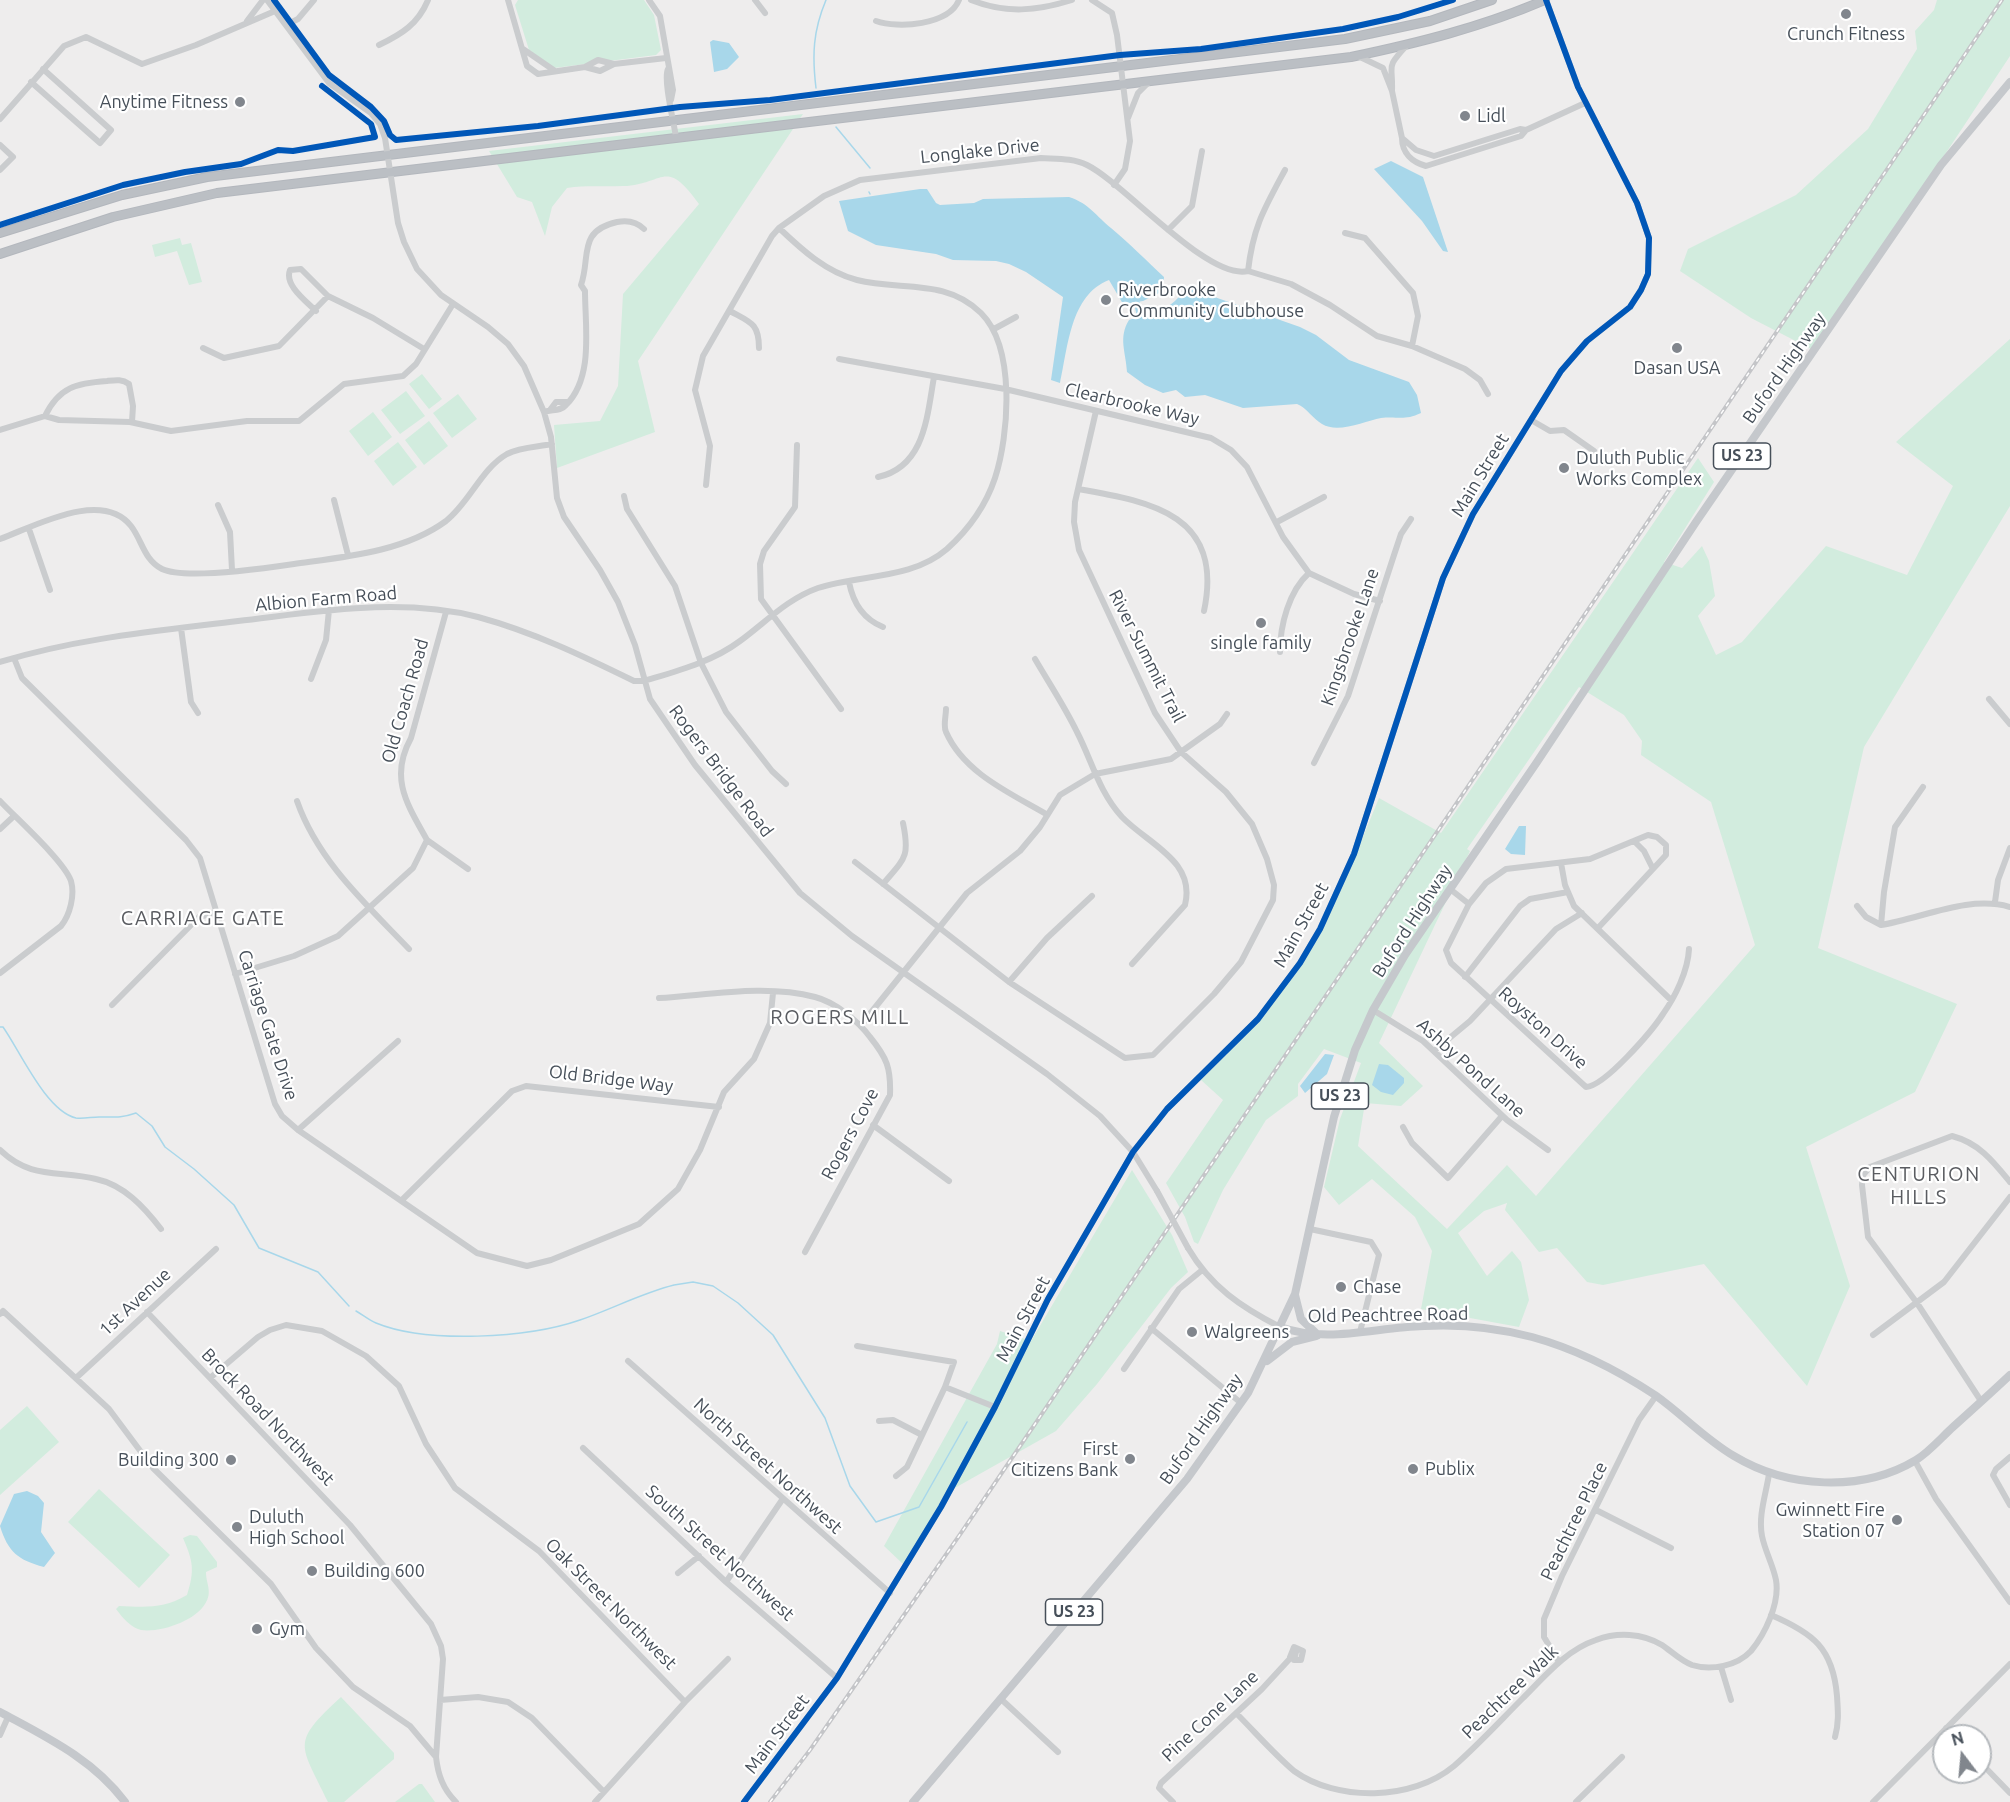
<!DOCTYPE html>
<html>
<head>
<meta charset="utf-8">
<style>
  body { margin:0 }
  #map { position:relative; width:2010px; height:1802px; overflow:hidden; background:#eeeded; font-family:Ubuntu,sans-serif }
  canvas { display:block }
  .north { position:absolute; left:1932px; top:1724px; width:60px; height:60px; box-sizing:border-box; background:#fff; border:2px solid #b5b9bd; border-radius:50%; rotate:344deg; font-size:16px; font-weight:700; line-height:24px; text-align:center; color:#464f59 }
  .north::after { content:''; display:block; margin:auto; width:21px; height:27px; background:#81868d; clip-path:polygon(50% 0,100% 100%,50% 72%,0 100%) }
</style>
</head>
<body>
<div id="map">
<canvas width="2010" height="1802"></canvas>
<div class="north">N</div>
</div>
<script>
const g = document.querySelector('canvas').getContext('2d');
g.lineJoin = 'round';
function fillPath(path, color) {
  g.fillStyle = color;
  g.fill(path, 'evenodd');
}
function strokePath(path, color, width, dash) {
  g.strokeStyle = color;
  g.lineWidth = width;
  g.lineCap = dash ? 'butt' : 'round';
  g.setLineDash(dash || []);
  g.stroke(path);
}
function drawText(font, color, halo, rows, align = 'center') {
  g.font = font + ' Ubuntu,sans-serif';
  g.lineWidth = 4.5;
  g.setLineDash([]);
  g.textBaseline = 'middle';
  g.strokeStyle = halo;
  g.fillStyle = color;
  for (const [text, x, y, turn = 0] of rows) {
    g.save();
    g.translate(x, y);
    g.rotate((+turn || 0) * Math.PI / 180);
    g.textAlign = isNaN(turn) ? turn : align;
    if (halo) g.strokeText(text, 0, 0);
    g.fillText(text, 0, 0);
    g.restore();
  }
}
fillPath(new Path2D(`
  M 518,0 L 644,0 L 654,15 L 661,50 L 656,55 L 554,68 L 529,50 L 515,5 Z
  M 1937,0 L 2010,0 L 2010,56 L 1815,351 L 1751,318 L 1680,271 L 1688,249 L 1796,195 L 1868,129 L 1917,49 L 1915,31 L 1934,10 Z
  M 803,114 L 638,361 L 655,432 L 557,468 L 554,425 L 600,421 L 618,386 L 623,294 L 699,204 C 665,156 664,185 623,186 C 604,187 586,185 567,188 L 552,207 L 545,236 L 532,202 L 517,197 L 489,151 Z
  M 180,238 L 182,245 L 191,243 L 202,282 L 189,285 L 177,251 L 155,257 L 152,245 Z
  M 2010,339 L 2010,506 L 1864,747 L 1818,948 L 1957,1004 L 1915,1092 L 1806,1147 L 1850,1286 L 1807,1386 L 1704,1264 L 1603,1285 L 1587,1282 L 1557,1248 L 1539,1252 L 1505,1210 L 1507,1203 L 1484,1211 L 1458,1233 L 1487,1276 L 1512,1251 L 1521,1262 L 1529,1300 L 1519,1327 L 1421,1309 L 1432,1251 L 1415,1217 L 1372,1179 L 1339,1205 L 1324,1187 L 1340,1119 L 1361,1063 L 1324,1049 L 1298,1084 L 1298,1096 L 1266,1120 L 1223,1190 L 1198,1244 L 1194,1242 L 1185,1217 L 1166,1183 L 1223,1100 L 1201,1080 L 1250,1031 L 1288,984 L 1353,861 L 1379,798 L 1441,833 L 1698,458 L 1714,482 L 1664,562 L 1682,568 L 1702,546 L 1709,561 L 1715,596 L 1698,616 L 1716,655 L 1742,642 L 1826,546 L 1907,575 L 1953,486 L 1896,442 ZM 1579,687 L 1624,715 L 1642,741 L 1641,755 L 1711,802 L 1755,945 L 1536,1196 L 1507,1165 L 1447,1229 L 1358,1146 L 1365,1103 L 1401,1106 L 1423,1086 L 1379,1043 L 1470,851 L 1467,849 Z
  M 422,374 L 442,399 L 429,409 L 409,384 Z
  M 406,391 L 425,416 L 400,434 L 381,410 Z
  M 458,394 L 477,419 L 452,438 L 433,413 Z
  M 373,412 L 392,437 L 368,456 L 349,431 Z
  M 429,421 L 448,446 L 424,465 L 405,440 Z
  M 398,442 L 417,467 L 393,486 L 374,461 Z
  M 1132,1170 L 1172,1235 L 1188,1272 L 1171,1288 L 1097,1384 L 1056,1431 L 953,1489 L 904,1565 L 884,1546 L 997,1344 L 1000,1331 L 1031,1341 Z
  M 27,1406 L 59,1442 L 0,1495 L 0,1430 Z
  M 99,1489 L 170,1555 L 139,1588 L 68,1522 Z
  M 190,1535 L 197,1536 L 217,1562 L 217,1567 L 206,1572 C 206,1584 213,1592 205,1604 C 195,1621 160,1633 141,1630 C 131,1628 122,1617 116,1609 L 119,1606 C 146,1607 163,1609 187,1595 C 195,1570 193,1561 183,1538 Z
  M 341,1697 L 394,1753 L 394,1759 L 344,1802 L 328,1802 C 300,1743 290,1744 341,1697 Z
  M 419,1784 L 422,1784 L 435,1802 L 395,1802 Z`), '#d2ecde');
fillPath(new Path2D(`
  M 713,40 L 729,43 L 739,57 L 727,69 L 714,72 L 710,42 Z
  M 1391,161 L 1423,177 L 1448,252 L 1443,251 L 1422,221 L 1374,169 Z
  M 920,189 L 927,189 L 936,203 L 940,205 L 974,203 L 983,199 L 1069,197 C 1090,204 1096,216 1111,228 C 1130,244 1146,260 1164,277 L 1163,291 L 1143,301 L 1123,304 L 1109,280 C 1070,295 1068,348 1060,383 L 1051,380 L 1063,297 L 1026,272 L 1009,264 L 996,261 L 953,260 L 936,254 L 876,245 L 848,231 L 839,201 Z
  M 1186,287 L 1300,327 L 1316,335 L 1349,360 L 1409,382 L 1417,395 L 1421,413 C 1404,421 1398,416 1381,418 C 1365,421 1338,434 1322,424 C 1313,419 1307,408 1297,404 L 1243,408 L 1205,395 L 1185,397 L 1176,390 L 1163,393 L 1145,385 L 1127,372 C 1126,352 1118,338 1129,320 C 1154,312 1172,311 1186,287 Z
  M 1519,826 L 1526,826 L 1525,855 L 1511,854 L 1505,849 Z
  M 1325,1054 L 1334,1055 L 1327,1074 L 1305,1093 L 1300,1086 Z
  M 1379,1064 L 1388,1065 L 1404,1078 L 1404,1083 L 1393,1095 L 1381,1092 L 1372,1085 Z
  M 27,1491 L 38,1496 L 44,1503 L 41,1532 L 55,1553 L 44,1567 C 18,1560 8,1552 0,1526 L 14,1494 Z`), '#a8d7ea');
strokePath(new Path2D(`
  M 816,88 C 812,55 813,31 826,0
  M 836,127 L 870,168
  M 869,192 L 870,194
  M 0,1027 L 3,1027 C 20,1051 46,1111 76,1118 C 83,1119 92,1117 99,1117 C 114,1117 122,1118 136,1113 L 152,1126 L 165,1147 L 194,1169 L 234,1205 L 259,1248 L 318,1272 L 349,1306
  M 356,1311 C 363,1315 369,1320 376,1323 C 427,1344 528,1338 580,1320 C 612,1309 642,1293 674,1285 L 693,1282 L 713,1286 L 738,1303 L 773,1335 L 825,1418 L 850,1486 L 876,1522 L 919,1507 L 967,1422`), '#a8d7ea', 1.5);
strokePath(new Path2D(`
  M 1137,303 L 1140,316`), '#a8d7ea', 6);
const highway = new Path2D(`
  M 0,233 L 122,195 L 207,177 L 1345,39 L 1430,21 L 1492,0
  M 0,254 L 113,217 L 217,193 L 1351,57 C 1418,43 1482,27 1545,0`);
strokePath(highway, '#b3b7bd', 10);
strokePath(new Path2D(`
  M 267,0 L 329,83 L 371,113 L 380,124 L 385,138 L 398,223 L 404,242 L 417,269 L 441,295 L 488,327 L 508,344 L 524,366 L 544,412 L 551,437 L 557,498 L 564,517 L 600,570 L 618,602 L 635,645 L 650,699 L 695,765 L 800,893 L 852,936 L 1047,1074 L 1100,1116 L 1133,1152 L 1157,1191
  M 508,0 L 527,66 L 538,74 L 585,67 L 600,71 L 614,64 L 666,58
  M 649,0 L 660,16 L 673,90 L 671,100
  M 755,0 L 765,13
  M 971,0 C 1006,14 1037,11 1072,0
  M 1092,0 L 1112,13 L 1117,35 L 1130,141 L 1125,169 L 1114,185
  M 247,21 L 263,0
  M 876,21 C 898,29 949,25 959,0
  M 286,25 L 298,19 L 314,0
  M 379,45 C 402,34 418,24 428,0
  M 523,49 L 555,71
  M 1358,56 L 1383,68 L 1392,91 C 1393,63 1385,69 1407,45
  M 585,67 L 598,60 L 614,64
  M 668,69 C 663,79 674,123 676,137
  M 31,82 L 100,143 L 111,130 L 43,69
  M 1392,91 L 1402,138
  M 1128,118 L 1138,93 L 1149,82
  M 0,119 L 64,46 L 86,37 L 142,64 L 196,45 L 275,11
  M 1520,129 L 1526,130 L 1521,136 L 1426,166 C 1412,162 1402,153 1402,138 L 1416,150 L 1434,156 Z
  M 1526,130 L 1585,103
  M 0,145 L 13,157 L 0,170
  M 1168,230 L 1192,206 L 1202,151
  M 1345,233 L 1365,238 L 1413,293 L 1418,316 L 1412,346
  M 1248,271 C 1253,227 1264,209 1285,170
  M 316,311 C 306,301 284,285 290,270 L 301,269 L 328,296
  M 730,311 C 750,322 759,323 759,348
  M 994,329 L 1016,317
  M 203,348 L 224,358 L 279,346 L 328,296 L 373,318 L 424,349
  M 839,359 L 1005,389 L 1211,438 L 1231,450 L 1247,467 L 1283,537 L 1309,573 L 1354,594 L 1380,601
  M 550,410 L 556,402 L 568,402
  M 544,412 C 552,409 560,412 566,405 C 594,377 585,327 585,291 L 581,285 C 591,257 577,231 617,222 C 627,220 636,221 644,229
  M 45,416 C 59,387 77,383 107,381 C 116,380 122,379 129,384 L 133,406 L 132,422
  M 1531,420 L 1550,431 L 1564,430 L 1594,451
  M 0,430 L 45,416 L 59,420 L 130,422 L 171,431 L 247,421 L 299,421 L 344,384 L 403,376 L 416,364 L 453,304
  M 797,445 L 795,507 L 764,551 L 760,564 L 761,599 L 841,709
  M 878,477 C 925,467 927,416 934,377
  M 706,485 L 710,446 L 695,390 L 703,356 L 772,236 L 779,228 L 824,196 L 860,180 L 1041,158 C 1056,159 1073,158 1087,165 C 1124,183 1208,281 1248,271 L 1291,284 L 1330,305 L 1377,336 L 1412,346 L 1465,369 L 1480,380 L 1488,394
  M 1078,489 C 1154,502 1224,516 1204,611
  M 624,496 L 627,509 L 675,586 L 701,663 L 726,712 L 772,771 L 786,784
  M 334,500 L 348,555
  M 218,505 L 230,532 L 232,570
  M 1277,522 L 1324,497
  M 29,529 L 50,590
  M 0,539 C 35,526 102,489 131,526 C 142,540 144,560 162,569 C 185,580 267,568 294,564 C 344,557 404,552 446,521 C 470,502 481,469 507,454 C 520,447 537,447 552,444
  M 849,582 C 853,603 863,619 883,627
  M 181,628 L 191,702 L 198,713
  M 1280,652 C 1280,625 1289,591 1309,573
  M 14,658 L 22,678 L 186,840 L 200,858 L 275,1104 L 282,1116 L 298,1130 L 477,1253 L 527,1266 L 551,1260 L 639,1224 L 678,1189 L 700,1150 L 724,1092 L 754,1059 L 770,1023 L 773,993
  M 1035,659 C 1049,683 1065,707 1077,732 C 1092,761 1099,792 1122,817 C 1148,844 1196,861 1185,905 L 1132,964
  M 0,662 C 78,638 157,631 238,621 C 317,612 399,597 478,617 C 533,632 583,656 634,681 L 644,681 C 677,671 712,662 740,641 C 766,622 787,599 818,588 C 861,574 911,580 947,549 C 968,530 986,505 995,478 C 1009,435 1016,348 981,313 C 946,278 900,291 857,280 C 826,272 801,249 779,228
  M 311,679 L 326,640 L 329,610
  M 1989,699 L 2010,724
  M 946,709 C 946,716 943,726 946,732 C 964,773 1010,793 1046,814
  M 1314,763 L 1348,696 L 1394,555 L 1401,534 L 1411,519
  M 0,801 C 17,819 64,861 71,881 C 75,895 70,915 61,926 L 0,973
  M 297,801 C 318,861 366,904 409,949
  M 0,829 L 14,816
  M 427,840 C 407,804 389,778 411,738 L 446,612
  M 427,840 L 468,869
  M 1634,841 L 1644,851 L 1653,869
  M 855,862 L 1009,982 L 1125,1058 L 1153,1055 L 1214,994 L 1241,962 L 1273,900 L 1274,885 L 1267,859 L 1252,824 L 1226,792 L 1181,752 L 1155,713 L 1079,550 L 1074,522 L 1075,502 L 1096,411
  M 1561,863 L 1565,885 L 1574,906 L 1671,1000
  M 883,884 C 905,858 910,857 903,823
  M 1450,889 L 1469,904
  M 1995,902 L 1998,880 L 2010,848
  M 1857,906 L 1866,917 L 1881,925 C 1923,918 1968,895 2010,907
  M 1881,925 L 1884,892 L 1895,827 L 1923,787
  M 1598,928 L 1666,855 L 1666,845 L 1657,837 L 1648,835 L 1590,859 L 1506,869 L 1486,883 L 1469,904 L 1446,950 L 1451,963 L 1586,1087 C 1605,1086 1652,1031 1663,1014 C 1675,997 1688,971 1689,949
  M 235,974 L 294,956 L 338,936 L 413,868 L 427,840
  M 1465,977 L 1520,906 L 1530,899 L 1568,892
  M 1009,982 L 1047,938 L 1092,896
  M 659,998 C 709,995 766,984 815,997 C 835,1002 858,1021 870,1037 C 887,1058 891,1068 890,1095 L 805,1252
  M 112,1005 L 199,917 L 217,912
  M 1373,1010 L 1423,1041 L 1507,1120 L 1548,1150
  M 861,1025 L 967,893 L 1020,851 L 1040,827 L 1060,795 L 1095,774 L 1171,759 L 1220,724 L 1227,714
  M 1434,1051 L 1470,1021 L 1556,929 L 1582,913
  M 873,1125 L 949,1181
  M 1403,1127 L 1412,1143 L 1448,1178 L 1502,1116
  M 298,1130 L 398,1041
  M 0,1150 C 31,1180 59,1170 96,1179 C 124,1185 144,1207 161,1229
  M 401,1201 L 512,1091 L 526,1086 L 719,1107
  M 1310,1229 L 1371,1242 L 1379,1255 L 1360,1332
  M 1188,1248 C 1211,1287 1241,1307 1280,1327
  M 147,1312 L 350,1525 L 431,1624 L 441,1646 L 443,1659 L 436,1757 C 438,1775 443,1789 456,1802
  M 0,1314 L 3,1311 L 109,1409 L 153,1468 L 271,1584 L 316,1648 L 353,1687 L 410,1726 L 436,1757
  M 1151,1328 L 1241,1403
  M 1873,1335 L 1944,1282 L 2010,1197
  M 857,1346 L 954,1362 L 945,1387 L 907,1467 L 896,1476
  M 628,1361 L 890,1593
  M 1124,1369 L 1179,1289 L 1201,1271
  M 76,1378 L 216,1249
  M 210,1378 L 258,1337 L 270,1330 L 286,1325 L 322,1331 L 366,1356 L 399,1386 L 426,1444 L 455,1488 L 539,1551 L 685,1702
  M 945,1387 L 995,1407
  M 1981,1401 L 1917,1303 L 1868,1237 L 1862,1185 L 1863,1175 L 1870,1167 L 1952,1136 C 1979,1143 1993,1161 2010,1182
  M 879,1421 L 893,1420 L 922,1435
  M 583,1448 L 726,1582 L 837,1678
  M 2010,1457 L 1996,1469 L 1993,1475 L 2010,1505
  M 1915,1461 L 1936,1499 L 2010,1602
  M 1596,1510 L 1671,1548
  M 678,1573 L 699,1556
  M 726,1582 L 782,1500
  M 1771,1615 C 1813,1633 1833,1648 1837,1696 C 1838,1711 1839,1723 1835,1737
  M 1294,1647 L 1303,1651 L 1301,1660 L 1294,1660 L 1296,1652 L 1290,1657 Z
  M 1559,1662 L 1544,1637 L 1544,1619 L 1562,1576 L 1639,1420 L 1656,1396
  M 1721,1667 L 1731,1700
  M 1001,1699 L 1058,1752
  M 440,1700 L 478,1697 L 508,1702 L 532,1718 L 604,1792
  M 1236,1713 C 1255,1732 1273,1753 1294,1771 C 1337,1802 1412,1801 1454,1766 C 1478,1745 1500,1721 1522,1699 C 1544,1677 1566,1650 1596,1640 C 1617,1632 1642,1633 1662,1645 C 1671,1651 1681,1661 1692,1665 C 1711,1671 1737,1666 1751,1651 C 1765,1634 1780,1603 1776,1580 C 1773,1565 1765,1551 1762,1536 C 1758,1516 1766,1494 1769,1474
  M 1946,1728 L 1954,1736
  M 0,1735 L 8,1717
  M 1980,1762 L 2010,1793
  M 595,1802 L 685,1702 L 728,1659
  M 744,1802 L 837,1678 L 941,1507 L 995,1407 L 1048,1299 L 1133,1152 L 1167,1109 L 1258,1019 L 1300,963 L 1320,929 L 1354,854 L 1443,578 L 1473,514 L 1561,371 L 1587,341 L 1630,307 L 1641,290 L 1648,274 L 1649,238 L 1637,203 L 1578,87 L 1546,0
  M 1173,1802 L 1159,1788 L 1161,1783 L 1262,1689 L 1296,1652
  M 1576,1802 L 1622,1757
  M 1873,1802 L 2010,1664`), '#caccce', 6);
strokePath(new Path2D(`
  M 1295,1295 L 1301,1319 L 1318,1335
  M 1280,1327 C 1328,1344 1376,1327 1424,1326 C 1460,1324 1498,1328 1532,1337 C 1576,1349 1617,1370 1655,1395 C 1682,1414 1705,1439 1734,1456 C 1787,1488 1861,1493 1916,1460 C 1929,1452 1941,1438 1953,1427 C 1972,1410 1991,1393 2010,1375
  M 1267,1361 L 1292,1342 L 1316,1336
  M 0,1712 C 46,1737 93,1759 125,1802
  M 913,1802 L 1187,1479 L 1248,1393 L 1295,1294 L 1334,1117 L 1355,1050 L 1373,1010 L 1405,955 L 1537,762 L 1696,522 L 1941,165 L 2010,82`), '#c5c8cc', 8);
strokePath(highway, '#bbbfc4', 8);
const rail = new Path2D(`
  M 770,1802 L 810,1750 L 961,1533 L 2002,0`);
strokePath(rail, '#c4c5c8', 4);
strokePath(rail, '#fff', 1.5, [4.5]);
strokePath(new Path2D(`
  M 1157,1191 L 1188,1248`), '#caccce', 6);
strokePath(new Path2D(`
  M 274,0 L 329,75 L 371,107 L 384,121 L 390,135 L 396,140 L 538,126 L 680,107 L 770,100 L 1120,55 L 1201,49 L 1343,29 L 1398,17 L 1453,0
  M 0,225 L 123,185 L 185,172 L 241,164 L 278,150 L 293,151 L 375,137 L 371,124 L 322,86
  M 744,1802 L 837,1678 L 941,1507 L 995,1407 L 1048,1299 L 1133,1152 L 1167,1109 L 1258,1019 L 1300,963 L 1320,929 L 1354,854 L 1443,578 L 1473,514 L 1561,371 L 1587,341 L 1630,307 L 1641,290 L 1648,274 L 1649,238 L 1637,203 L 1578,87 L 1546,0`), '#0057b8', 6);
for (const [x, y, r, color] of [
  [1846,14,6,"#81868d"],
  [240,102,6,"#81868d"],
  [1465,116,6,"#81868d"],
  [1106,300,6,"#81868d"],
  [1677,348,6,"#81868d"],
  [1564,468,6,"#81868d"],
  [1261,623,6,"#81868d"],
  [1341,1287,6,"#81868d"],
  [1192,1332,6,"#81868d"],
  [1130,1459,6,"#81868d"],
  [231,1460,6,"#81868d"],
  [1413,1469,6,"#81868d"],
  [1897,1520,6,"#81868d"],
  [237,1527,6,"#81868d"],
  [312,1571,6,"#81868d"],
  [257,1629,6,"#81868d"]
]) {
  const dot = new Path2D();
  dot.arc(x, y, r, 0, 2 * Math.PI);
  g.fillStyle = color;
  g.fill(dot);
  strokePath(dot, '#fff', 2);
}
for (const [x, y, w] of [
  [1742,456,57],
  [1340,1096,57],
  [1074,1612,57]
]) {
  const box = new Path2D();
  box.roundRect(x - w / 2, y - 13, w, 26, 4.5);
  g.fillStyle = '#fff';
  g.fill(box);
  strokePath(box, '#464f59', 1.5);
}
drawText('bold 16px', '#464f59', null, [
  ["US 23",1742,456],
  ["US 23",1340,1096],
  ["US 23",1074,1612]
]);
drawText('18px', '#464f59', '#fff', [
  ["Crunch Fitness",1846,34,"center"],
  ["Anytime Fitness",228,102,"right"],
  ["Lidl",1477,116],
  ["Riverbrooke",1118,290],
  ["COmmunity Clubhouse",1118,311],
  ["Dasan USA",1677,368,"center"],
  ["Duluth Public",1576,458],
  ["Works Complex",1576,479],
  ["single family",1261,643,"center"],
  ["Chase",1353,1287],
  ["Walgreens",1204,1332],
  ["First",1118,1449,"right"],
  ["Citizens Bank",1118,1470,"right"],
  ["Building 300",219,1460,"right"],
  ["Publix",1425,1469],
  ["Gwinnett Fire",1885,1510,"right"],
  ["Station 07",1885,1531,"right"],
  ["Duluth",249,1517],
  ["High School",249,1538],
  ["Building 600",324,1571],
  ["Gym",269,1629]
], 'left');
drawText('18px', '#464f59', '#fff', [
  ["Longlake Drive",980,151,-6],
  ["Buford Highway",1784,368,-55],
  ["Clearbrooke Way",1132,404,13],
  ["Main Street",1480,475,-59],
  ["Albion Farm Road",326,599,-5],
  ["Kingsbrooke Lane",1350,637,-71],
  ["River Summit Trail",1147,656,63],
  ["Old Coach Road",405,701,-74],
  ["Rogers Bridge Road",721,771,53],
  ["Buford Highway",1412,921,-57],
  ["Main Street",1301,925,-61],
  ["Carriage Gate Drive",268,1025,72],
  ["Royston Drive",1543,1028,42],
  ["Ashby Pond Lane",1471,1068,42],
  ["Old Bridge Way",611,1079,7],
  ["Rogers Cove",850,1134,-62],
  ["1st Avenue",135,1302,-43],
  ["Old Peachtree Road",1388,1315,-1],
  ["Main Street",1023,1319,-62],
  ["Brock Road Northwest",268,1417,46],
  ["Buford Highway",1201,1429,-55],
  ["North Street Northwest",768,1466,42],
  ["Peachtree Place",1574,1521,-64],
  ["South Street Northwest",720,1553,42],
  ["Oak Street Northwest",611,1604,45],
  ["Peachtree Walk",1510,1692,-44],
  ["Pine Cone Lane",1210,1716,-43],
  ["Main Street",777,1734,-53]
]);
g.letterSpacing = '1.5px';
drawText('20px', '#5a5c61', '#fff', [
  ["CARRIAGE GATE",203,918],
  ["ROGERS MILL",840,1017],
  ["CENTURION",1919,1174],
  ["HILLS",1919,1197]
]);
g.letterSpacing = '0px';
</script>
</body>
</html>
